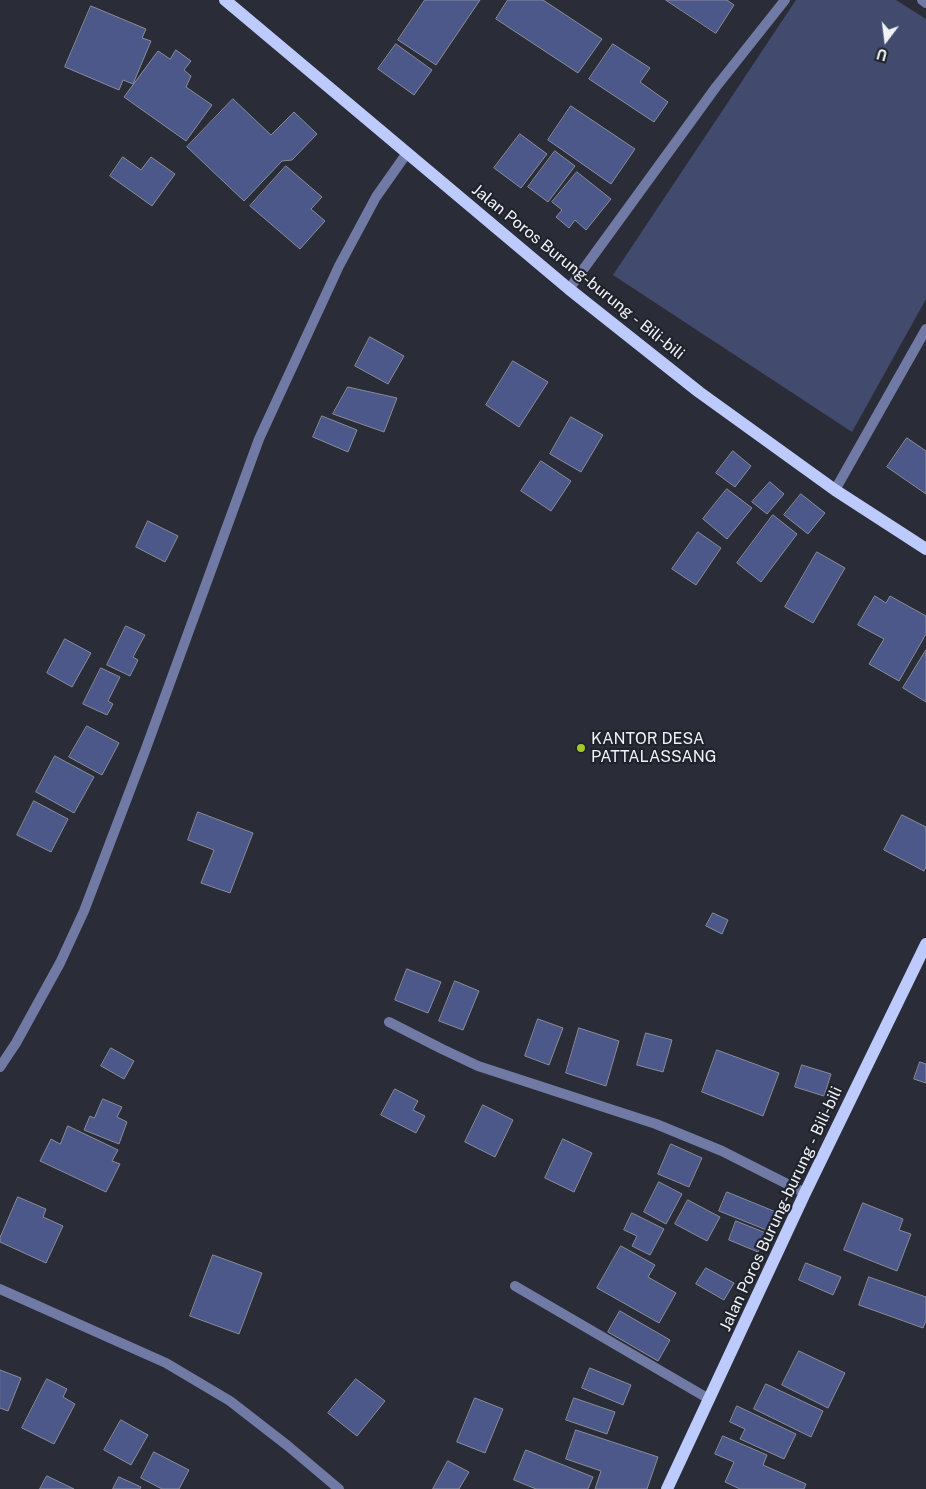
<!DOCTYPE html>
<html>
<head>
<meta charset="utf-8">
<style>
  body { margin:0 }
  #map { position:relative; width:926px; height:1489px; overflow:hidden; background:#2a2d37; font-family:"Public Sans",sans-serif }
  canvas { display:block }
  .north { position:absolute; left:861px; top:15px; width:50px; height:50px; -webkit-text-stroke:4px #21232c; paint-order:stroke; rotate:195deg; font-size:14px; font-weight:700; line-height:20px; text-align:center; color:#f0f2f8 }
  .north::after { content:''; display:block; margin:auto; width:18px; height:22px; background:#f0f2f8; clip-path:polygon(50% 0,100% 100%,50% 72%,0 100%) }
</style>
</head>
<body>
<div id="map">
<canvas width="926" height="1489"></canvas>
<div class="north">U</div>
</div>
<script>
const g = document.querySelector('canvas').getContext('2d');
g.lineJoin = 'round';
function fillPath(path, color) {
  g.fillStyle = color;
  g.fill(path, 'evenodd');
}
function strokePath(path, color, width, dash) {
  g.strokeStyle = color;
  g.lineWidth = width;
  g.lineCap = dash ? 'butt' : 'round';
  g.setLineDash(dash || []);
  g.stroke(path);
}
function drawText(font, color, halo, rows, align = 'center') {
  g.font = font + ' "Public Sans",sans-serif';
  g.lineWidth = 4.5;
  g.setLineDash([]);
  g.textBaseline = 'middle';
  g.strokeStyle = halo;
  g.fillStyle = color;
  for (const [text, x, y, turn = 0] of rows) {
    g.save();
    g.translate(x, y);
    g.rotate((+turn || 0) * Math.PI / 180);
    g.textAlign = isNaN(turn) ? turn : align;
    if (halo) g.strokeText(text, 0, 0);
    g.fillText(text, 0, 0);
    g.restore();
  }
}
fillPath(new Path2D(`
  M 796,0 L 896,0 L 926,19 L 926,299 L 852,432 L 613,275 Z`), '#424b6d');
const building = new Path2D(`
  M 425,0 L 480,0 L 436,65 L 398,40 Z
  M 508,0 L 543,0 L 602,39 L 578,73 L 496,19 Z
  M 666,0 L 727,0 L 734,5 L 716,33 Z
  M 91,6 L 146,29 L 142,38 L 151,41 L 133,84 L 123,80 L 119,90 L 65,67 Z
  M 396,44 L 432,70 L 414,95 L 378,69 Z
  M 613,44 L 650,68 L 640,82 L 668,102 L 654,122 L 589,79 Z
  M 176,50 L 191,61 L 184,70 L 191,76 L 186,87 L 212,105 L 186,141 L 124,97 L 158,51 L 170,59 Z
  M 233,99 L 271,135 L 294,112 L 317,134 L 292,160 L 282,161 L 244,201 L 187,147 Z
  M 571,106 L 635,149 L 611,184 L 548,140 Z
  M 520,134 L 547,154 L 521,188 L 494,168 Z
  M 555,151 L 575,166 L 548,202 L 528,187 Z
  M 123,157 L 141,170 L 151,157 L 175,174 L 152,206 L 110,176 Z
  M 286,166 L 322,197 L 311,209 L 325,221 L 300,249 L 250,206 Z
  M 577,172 L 611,199 L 586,230 L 575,220 L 569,228 L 556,217 L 562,210 L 552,202 Z
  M 370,337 L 404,356 L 388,384 L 355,366 Z
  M 513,361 L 548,382 L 519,427 L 486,405 Z
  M 348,387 L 397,398 L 384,432 L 333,414 Z
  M 322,416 L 357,430 L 348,452 L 313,437 Z
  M 571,417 L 603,435 L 581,472 L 550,454 Z
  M 907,438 L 926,451 L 926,494 L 887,467 Z
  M 733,451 L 751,466 L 735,487 L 716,473 Z
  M 541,461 L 571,481 L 551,511 L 521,491 Z
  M 770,482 L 784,494 L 767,514 L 752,502 Z
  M 727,489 L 752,508 L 727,539 L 703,519 Z
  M 801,494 L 825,513 L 808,534 L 784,515 Z
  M 773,515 L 797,534 L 761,582 L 737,563 Z
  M 148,521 L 178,536 L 165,562 L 136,547 Z
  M 698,532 L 721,548 L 696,585 L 672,569 Z
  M 817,552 L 845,568 L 813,623 L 785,607 Z
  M 875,596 L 886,603 L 890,596 L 926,616 L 926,634 L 899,681 L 869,664 L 884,639 L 858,625 Z
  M 126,626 L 145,635 L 133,657 L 138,660 L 130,676 L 107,665 Z
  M 65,639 L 91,653 L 72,687 L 47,673 Z
  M 926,650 L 926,702 L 903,688 Z
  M 101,668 L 120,677 L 108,701 L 113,704 L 107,715 L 83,704 Z
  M 87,726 L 119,743 L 102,775 L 69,757 Z
  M 55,756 L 94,777 L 74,813 L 36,792 Z
  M 34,801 L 68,819 L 51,852 L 17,835 Z
  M 198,812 L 253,833 L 230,893 L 201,883 L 214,850 L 188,840 Z
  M 902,815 L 926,827 L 926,867 L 924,871 L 884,850 Z
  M 713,913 L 728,920 L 722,934 L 706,926 Z
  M 407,969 L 441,982 L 428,1013 L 395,1000 Z
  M 455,981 L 479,991 L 463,1030 L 439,1021 Z
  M 538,1019 L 563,1028 L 549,1065 L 525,1056 Z
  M 579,1028 L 619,1041 L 606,1086 L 566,1073 Z
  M 646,1033 L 672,1040 L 663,1072 L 637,1065 Z
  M 111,1048 L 134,1061 L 124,1079 L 101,1066 Z
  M 717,1050 L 779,1073 L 763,1116 L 702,1092 Z
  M 920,1062 L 926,1064 L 926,1083 L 914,1079 Z
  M 802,1065 L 831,1074 L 824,1096 L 795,1087 Z
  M 395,1089 L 418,1101 L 413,1110 L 425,1116 L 416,1133 L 381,1115 Z
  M 103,1099 L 122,1107 L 117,1117 L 127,1122 L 119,1144 L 84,1130 L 90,1116 L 94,1118 Z
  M 483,1105 L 513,1120 L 495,1157 L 465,1142 Z
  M 68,1126 L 118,1150 L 112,1161 L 120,1164 L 106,1192 L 40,1161 L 51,1139 L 60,1144 Z
  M 563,1139 L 592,1153 L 574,1192 L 545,1178 Z
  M 671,1144 L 702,1158 L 689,1187 L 658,1174 Z
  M 659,1182 L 682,1194 L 666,1224 L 644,1212 Z
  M 727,1192 L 776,1212 L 769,1231 L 719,1211 Z
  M 18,1197 L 46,1209 L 43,1217 L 63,1226 L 46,1263 L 0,1242 L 0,1238 Z
  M 688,1200 L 720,1217 L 707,1241 L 675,1224 Z
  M 863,1203 L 903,1219 L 899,1230 L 911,1234 L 897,1271 L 844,1250 Z
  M 632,1213 L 664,1229 L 650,1255 L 632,1246 L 637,1236 L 624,1230 Z
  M 736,1221 L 766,1233 L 758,1252 L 729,1240 Z
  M 621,1246 L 655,1265 L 648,1277 L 676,1293 L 659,1323 L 597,1288 Z
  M 213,1255 L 262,1273 L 239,1334 L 190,1316 Z
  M 806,1263 L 841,1277 L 833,1295 L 799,1280 Z
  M 706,1268 L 734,1283 L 724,1300 L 696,1284 Z
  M 869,1277 L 926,1297 L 926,1321 L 923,1328 L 859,1305 Z
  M 620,1311 L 670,1340 L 658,1361 L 608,1332 Z
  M 799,1351 L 845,1373 L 828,1408 L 782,1385 Z
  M 590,1368 L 631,1385 L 623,1405 L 582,1388 Z
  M 0,1370 L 21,1378 L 8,1411 L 0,1408 Z
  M 47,1379 L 67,1389 L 63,1397 L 75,1404 L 54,1444 L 22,1428 Z
  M 356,1379 L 385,1401 L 357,1436 L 328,1413 Z
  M 766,1384 L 823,1411 L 811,1437 L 754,1409 Z
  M 475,1398 L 503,1409 L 485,1453 L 457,1442 Z
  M 574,1398 L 615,1412 L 607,1434 L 566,1420 Z
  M 737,1406 L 796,1434 L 784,1459 L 740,1439 L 745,1429 L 730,1422 Z
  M 121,1420 L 148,1435 L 131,1465 L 104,1450 Z
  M 576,1430 L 658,1457 L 647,1489 L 595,1489 L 601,1471 L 566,1459 Z
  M 723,1436 L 767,1455 L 763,1465 L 806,1484 L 804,1489 L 740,1489 L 725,1482 L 734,1462 L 715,1454 Z
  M 526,1450 L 593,1477 L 588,1489 L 536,1489 L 514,1480 Z
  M 154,1452 L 189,1470 L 179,1489 L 162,1489 L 141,1478 Z
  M 448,1461 L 469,1472 L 459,1489 L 433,1489 Z
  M 47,1476 L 74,1489 L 40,1489 Z
  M 119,1477 L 141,1487 L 140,1489 L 113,1489 Z`);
fillPath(building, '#4c588a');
strokePath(building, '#898c98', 1);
strokePath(new Path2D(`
  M 922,0 L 926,3
  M 569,289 L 716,87 L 785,0
  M 835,490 L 926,329
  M 389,1022 L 442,1049 L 478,1066 L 656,1124 L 722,1151 L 805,1193
  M 0,1067 L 16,1043 L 60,963 L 84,911 L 145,751 L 259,439 L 339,266 L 376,197 L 407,153
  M 515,1286 L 709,1399
  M 0,1289 L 166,1363 L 230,1401 L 288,1446 L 339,1489`), '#707aa4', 10);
strokePath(new Path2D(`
  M 225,0 L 569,289 L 699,392 L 835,490 L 926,549
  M 667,1489 L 805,1193 L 926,944`), '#bccafd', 12);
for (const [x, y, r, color] of [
  [581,748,5,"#a3c927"]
]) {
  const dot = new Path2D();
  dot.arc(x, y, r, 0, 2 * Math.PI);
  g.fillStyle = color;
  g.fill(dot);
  strokePath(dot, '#21232c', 2);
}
drawText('16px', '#f0f2f8', '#21232c', [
  ["Jalan Poros Burung-burung - Bili-bili",578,272,39],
  ["Jalan Poros Burung-burung - Bili-bili",781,1209,-65]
]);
drawText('16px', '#f0f2f8', '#21232c', [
  ["KANTOR DESA",591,739],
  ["PATTALASSANG",591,757]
], 'left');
</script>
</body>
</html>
